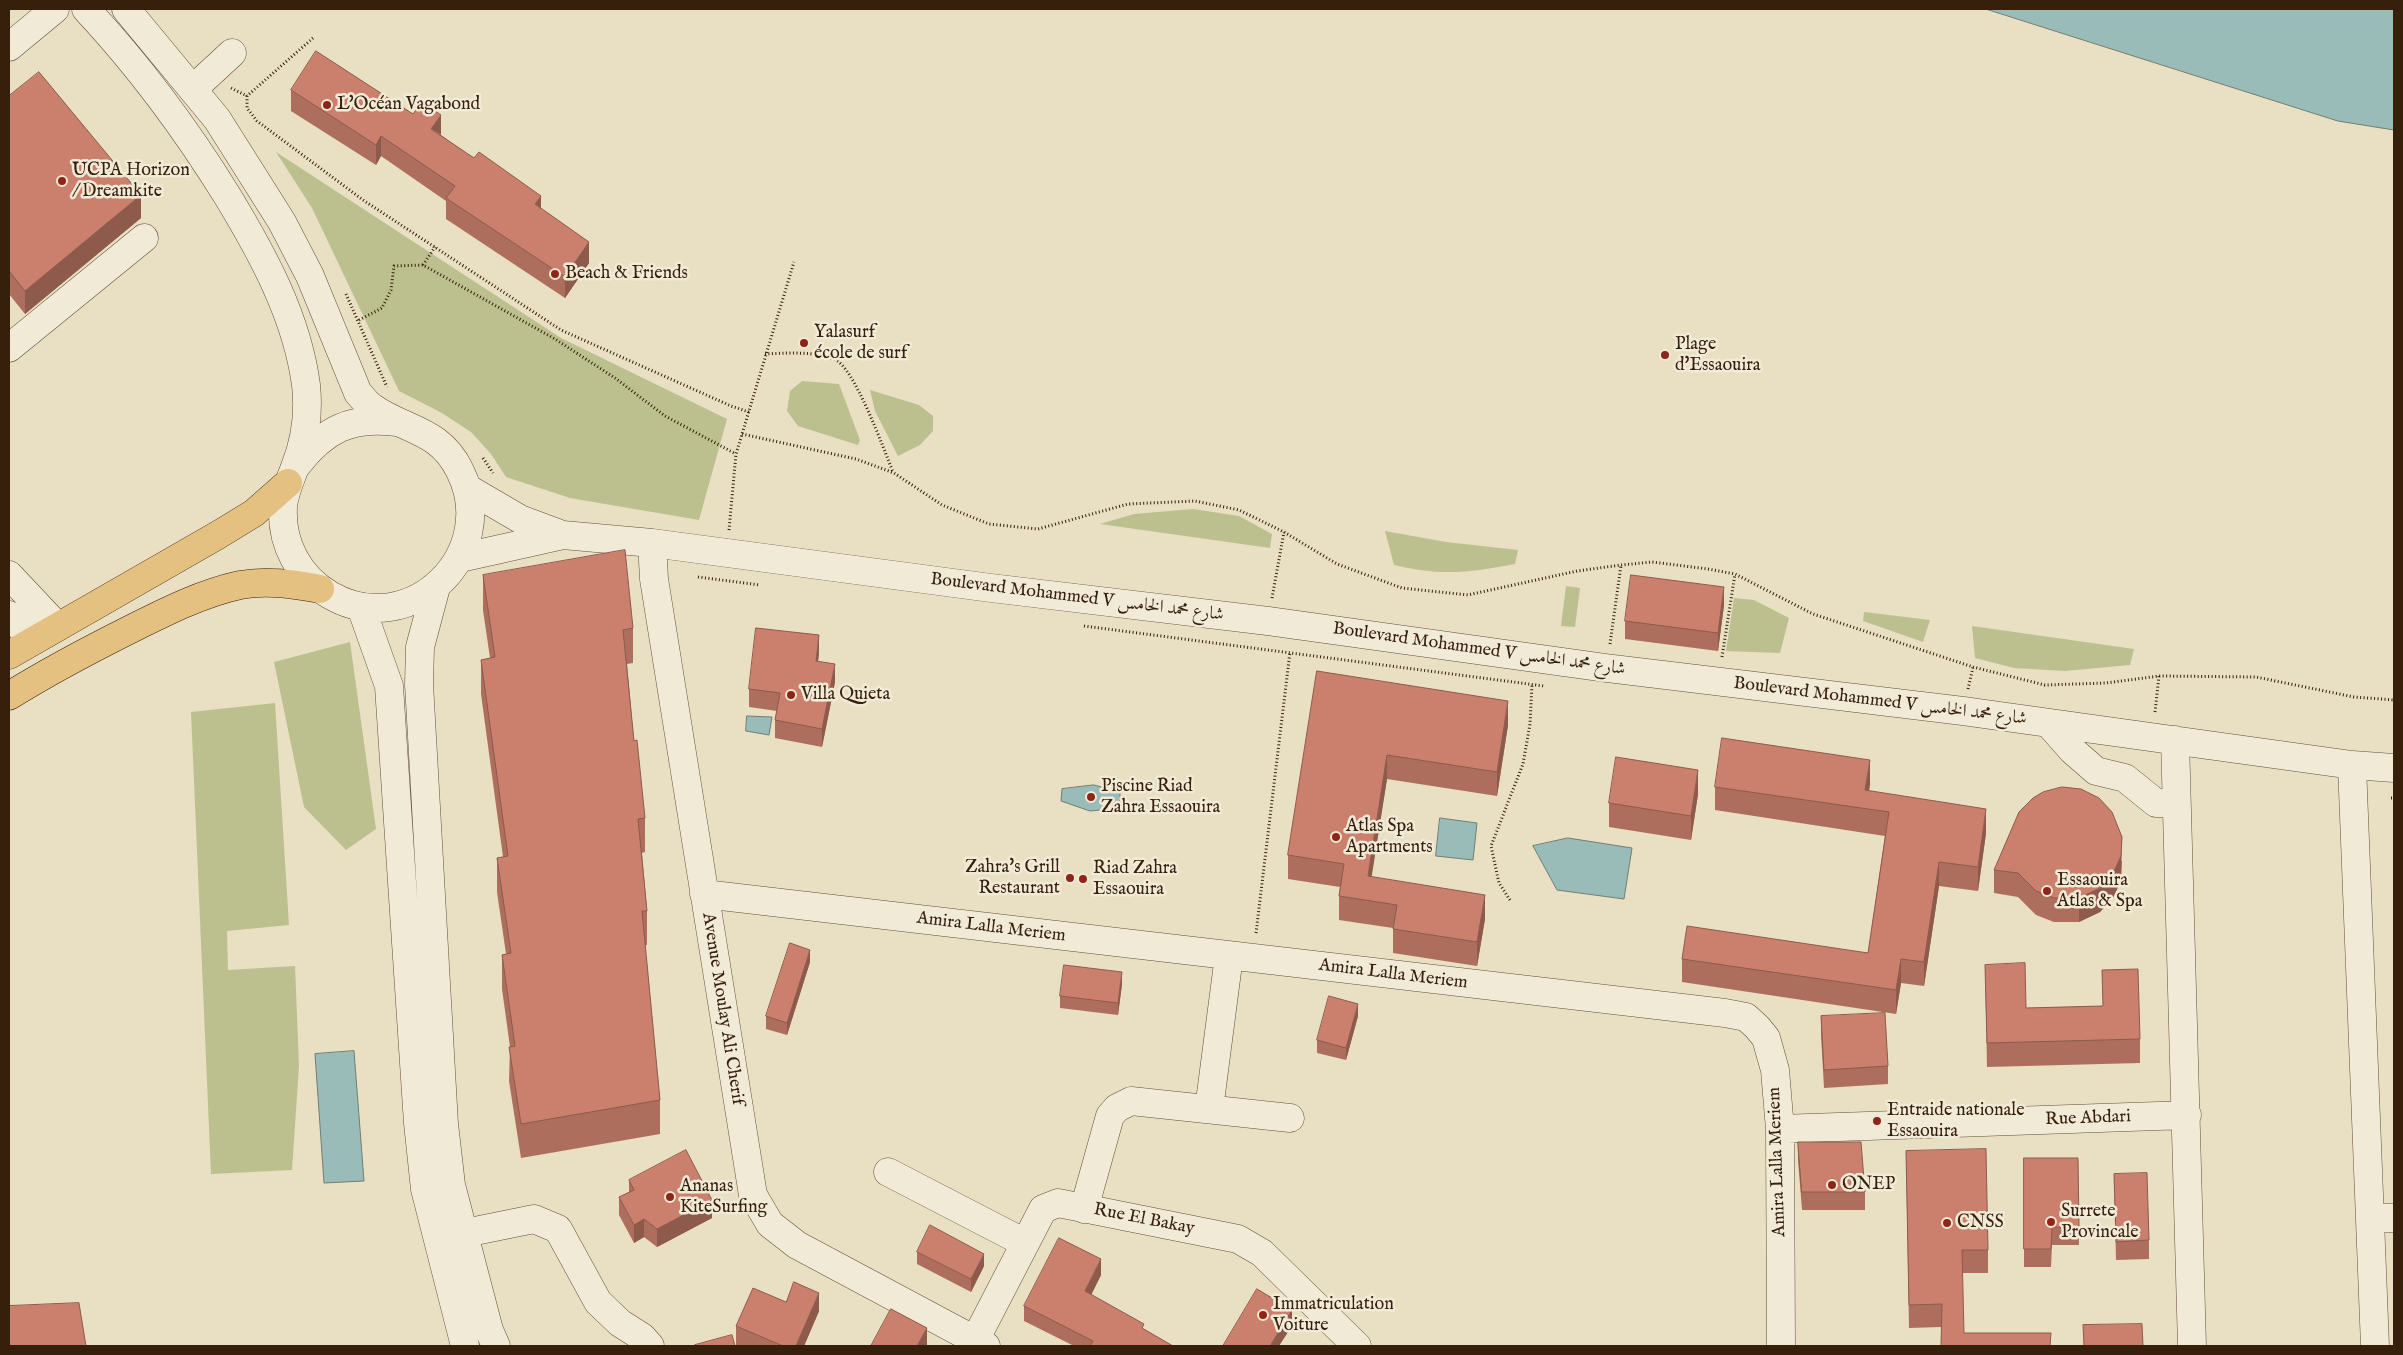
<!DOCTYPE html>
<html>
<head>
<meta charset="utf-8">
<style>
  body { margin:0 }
  #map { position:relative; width:2403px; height:1355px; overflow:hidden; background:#e9dfc2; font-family:"IM FELL English",serif }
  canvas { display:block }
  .frame { position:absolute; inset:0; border:10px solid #361f0b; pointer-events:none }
</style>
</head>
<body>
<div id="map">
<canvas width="2403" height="1355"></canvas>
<div class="frame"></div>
</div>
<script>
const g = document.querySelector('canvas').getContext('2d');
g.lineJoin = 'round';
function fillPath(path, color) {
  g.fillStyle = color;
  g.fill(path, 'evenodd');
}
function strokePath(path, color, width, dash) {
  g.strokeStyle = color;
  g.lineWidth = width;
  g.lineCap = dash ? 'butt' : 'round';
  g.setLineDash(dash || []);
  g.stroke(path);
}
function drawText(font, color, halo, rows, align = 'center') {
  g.font = font + ' "IM FELL English",Amiri,serif';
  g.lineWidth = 5;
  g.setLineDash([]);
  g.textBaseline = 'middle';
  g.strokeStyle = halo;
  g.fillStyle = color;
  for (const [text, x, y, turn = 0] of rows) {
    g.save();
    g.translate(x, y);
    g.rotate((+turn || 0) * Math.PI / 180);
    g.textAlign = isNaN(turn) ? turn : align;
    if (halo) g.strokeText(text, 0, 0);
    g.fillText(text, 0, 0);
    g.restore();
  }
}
fillPath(new Path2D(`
  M 276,152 L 561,338 L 727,419 L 699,520 L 570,498 L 506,477 L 491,454 L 471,432 L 442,413 L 399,391 L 312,208 Z
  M 802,381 L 839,384 L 860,440 L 858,445 L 798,426 L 787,411 L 790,391 Z
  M 870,390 L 919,405 L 933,416 L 933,431 L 920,445 L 898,456 L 875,411 Z
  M 1193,509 L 1239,516 L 1272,534 L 1270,548 L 1100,524 L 1134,514 Z
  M 1385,531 L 1446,542 L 1518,550 L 1515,564 C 1467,573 1442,576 1394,565 Z
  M 1566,586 L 1580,588 L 1575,627 L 1561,626 Z
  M 1734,598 L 1754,600 L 1789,618 L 1780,653 L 1726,651 Z
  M 1864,612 L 1930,620 L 1923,642 L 1863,621 Z
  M 1972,626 L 2134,649 L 2130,665 L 2065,671 L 2014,668 L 1975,658 Z
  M 350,642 L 376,829 L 346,850 L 304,807 L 274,662 Z
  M 275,703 L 289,925 L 227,931 L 228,970 L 295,966 L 299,1066 L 292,1170 L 211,1174 L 191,712 Z`), '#bcc08f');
const water = new Path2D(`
  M 1986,9 L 2394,9 L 2394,130 L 2338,121 Z
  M 747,716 L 772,717 L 769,735 L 746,731 Z
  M 1094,785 L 1120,792 L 1120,808 L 1090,811 L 1061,801 L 1062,789 Z
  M 1440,818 L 1477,823 L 1473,860 L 1436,856 Z
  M 1568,838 L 1632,848 L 1624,899 L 1557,890 L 1533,846 Z
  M 354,1051 L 364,1181 L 324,1183 L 315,1054 Z`);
fillPath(water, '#99bcb9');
strokePath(water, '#717d73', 1);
const minor = new Path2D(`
  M 86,9 C 140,67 186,129 228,197 C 263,255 297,317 306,385 C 309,412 305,442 295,467 C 290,481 284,493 283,507 C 281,544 299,577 330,595 C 411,642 501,553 460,471 C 440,429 406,431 373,408 C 367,404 363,398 358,393 L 310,276 L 282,222 L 217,119 L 126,9
  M 9,47 L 55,9
  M 193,89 L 232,53
  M 9,348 L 144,238
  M 297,465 C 324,430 351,416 395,422
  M 467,488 L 520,519 L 563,535 L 652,543 L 991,588 L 1268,621 L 1606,668 L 1963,711 L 2352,765 L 2394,768
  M 652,543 L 654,579 L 753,1195 L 770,1224 L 797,1245 L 986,1346
  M 460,558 L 563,535
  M 9,575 L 57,626
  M 436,587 L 420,647 L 419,684 L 444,1124 L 451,1185 L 489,1330 L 496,1346
  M 361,607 L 389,686 L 418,1123 L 425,1189 L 465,1346
  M 9,615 L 33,640
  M 2049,724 L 2072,750 L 2096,771 L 2125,778 L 2156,803 L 2176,804
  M 2175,740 L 2192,1346
  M 2352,765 L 2375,1346
  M 704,894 L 1725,1013 L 1746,1017 L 1757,1027 L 1766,1038 L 1775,1070 L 1780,1129 L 1781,1346
  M 1209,1109 L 1229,956
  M 1780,1129 L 2187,1115
  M 888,1172 L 1025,1243
  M 1084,1209 L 1110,1116 L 1117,1108 L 1131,1101 L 1290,1118
  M 2370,1218 L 2394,1218
  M 465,1233 L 534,1219 L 558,1229 L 598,1302 L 620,1323 L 642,1337 L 650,1346
  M 972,1346 L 1043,1209 L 1058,1203 L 1238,1239 L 1262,1253 L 1357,1346`);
const highway = new Path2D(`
  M 9,655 L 218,535 L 254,513 L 288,483
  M 9,696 C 49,671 91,649 133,628 C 167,611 203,593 240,585 C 267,580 293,584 320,589`);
strokePath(minor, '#634f39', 29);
strokePath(highway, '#361f0b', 29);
strokePath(new Path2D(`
  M 313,38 L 247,96 L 247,108 L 257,121 L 363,200 L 561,330 L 731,406 L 749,412
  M 231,88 L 247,96
  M 423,265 L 435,247
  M 346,294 L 387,387
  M 359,320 L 382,308 L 391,290 L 394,266 L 423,265 L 555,339 L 615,378 L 665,416 L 736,454
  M 765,354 C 787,353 812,351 834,359 C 854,366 884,450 893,472
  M 742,434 L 856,459 L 894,473 L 942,505 L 989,524 L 1038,529 L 1128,504 L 1195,501 L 1239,510 L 1284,532 L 1337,564 L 1402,588 L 1468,595 L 1577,571 L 1621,565 L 1652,562 L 1708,569 L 1735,574 L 1813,614 L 1973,667 L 2045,685 L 2106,683 L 2159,676 L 2256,677 L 2354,697 L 2394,700
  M 483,458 L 493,473
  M 729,530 L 736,454 L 794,262
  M 698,577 L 760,585
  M 1272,598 L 1284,532
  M 1084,626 L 1544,686
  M 1610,644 L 1621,565
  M 1722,657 L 1735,574
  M 1968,689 L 1973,667
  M 2155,712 L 2159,676
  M 2391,798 L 2394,798
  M 1510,900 L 1499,883 L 1491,846 L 1523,764 L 1530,724 L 1532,685
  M 1256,933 L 1290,652`), '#361f0b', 3, [1, 2.5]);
strokePath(minor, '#f1ead7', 28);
strokePath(highway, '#e4c081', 28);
fillPath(new Path2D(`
  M 291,90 L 441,135 L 541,208 L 589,263 L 565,298 L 446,219 L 446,201 L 381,156 L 376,165 L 291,111 Z
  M 9,96 L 141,218 L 25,314 L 9,294 Z
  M 483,575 L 633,628 L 633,663 L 627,664 L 634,741 L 645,818 L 645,852 L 642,853 L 647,911 L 647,945 L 645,945 L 660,1100 L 660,1134 L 521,1158 L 509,1081 L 510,1047 L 502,989 L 502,955 L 506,954 L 497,892 L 497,858 L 503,857 L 481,694 L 481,660 L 490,658 L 483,610 Z
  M 1724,605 L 1718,651 L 1625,639 L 1625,621 Z
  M 819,653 L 818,661 L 835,682 L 822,747 L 775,738 L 775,720 L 777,711 L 749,707 L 749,689 Z
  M 1317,671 L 1508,725 L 1497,796 L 1387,779 L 1371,877 L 1485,919 L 1477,966 L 1393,953 L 1393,928 L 1339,920 L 1339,896 L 1340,887 L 1288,879 L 1288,855 Z
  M 1870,784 L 1869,791 L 1986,833 L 1978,891 L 1939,886 L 1924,986 L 1901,983 L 1896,1014 L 1682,982 L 1682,959 L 1868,953 L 1885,836 L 1715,810 L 1715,787 Z
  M 1698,794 L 1691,840 L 1609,827 L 1609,803 Z
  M 2122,861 L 2121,880 L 2113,898 L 2100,912 L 2079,922 L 2054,922 L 2036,915 L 2018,897 L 1994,893 L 1994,870 Z
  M 810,962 L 787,1035 L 766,1029 L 766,1016 Z
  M 1985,965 L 2026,1008 L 2103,1006 L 2102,970 L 2140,1039 L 2140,1063 L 1987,1067 Z
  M 1122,984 L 1118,1015 L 1060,1008 L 1060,996 Z
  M 1358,1016 L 1346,1060 L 1317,1053 L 1317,1040 Z
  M 1821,1016 L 1888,1066 L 1888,1084 L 1824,1088 L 1821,1035 Z
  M 1798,1142 L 1865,1192 L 1865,1210 L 1802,1210 L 1798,1160 Z
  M 1906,1151 L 1988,1250 L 1988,1273 L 1962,1273 L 1941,1346 L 1941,1327 L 1909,1328 Z
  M 2024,1158 L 2078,1158 L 2079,1245 L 2052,1245 L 2051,1267 L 2024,1267 Z
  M 2114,1174 L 2149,1240 L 2149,1259 L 2116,1260 Z
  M 629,1180 L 712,1218 L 657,1247 L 644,1237 L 634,1243 L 619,1215 L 619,1197 L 629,1192 Z
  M 917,1252 L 984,1266 L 971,1292 L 917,1264 Z
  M 1101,1275 L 1091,1295 L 1144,1329 L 1173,1346 L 1074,1346 L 1024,1321 L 1024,1306 Z
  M 786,1302 L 819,1311 L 804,1346 L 740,1346 L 736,1345 L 736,1326 Z`), '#ae6e5d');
fillPath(new Path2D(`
  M 441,115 L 441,135 L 431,129 Z
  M 381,136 L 381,156 L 376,165 L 376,145 Z
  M 141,195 L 141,218 L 25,314 L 25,291 Z
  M 541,196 L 541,217 L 535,204 Z
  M 589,242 L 589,263 L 565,298 L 565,277 Z
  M 1724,587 L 1724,605 L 1718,651 L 1718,633 Z
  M 819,635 L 819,653 L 816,679 L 816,661 Z
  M 835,664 L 835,682 L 822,747 L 822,729 Z
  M 1508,701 L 1508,725 L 1497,796 L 1497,772 Z
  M 1387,755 L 1387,779 L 1368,900 L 1368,876 Z
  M 1870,760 L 1870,784 L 1866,809 L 1865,790 Z
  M 1698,770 L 1698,794 L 1691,840 L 1691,816 Z
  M 1986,809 L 1986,833 L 1978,891 L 1978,867 Z
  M 2122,837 L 2121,880 L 2113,898 L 2100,912 L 2079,922 L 2079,898 Z
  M 1939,862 L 1939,886 L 1924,986 L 1924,962 Z
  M 1485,895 L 1485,919 L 1477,966 L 1477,942 Z
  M 810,950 L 810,962 L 787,1035 L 787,1023 Z
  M 1901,959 L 1901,983 L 1896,1014 L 1896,990 Z
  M 1122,972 L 1122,984 L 1118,1015 L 1118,1003 Z
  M 1358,1004 L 1358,1016 L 1346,1060 L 1346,1048 Z
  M 712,1200 L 712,1218 L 657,1247 L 657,1229 Z
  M 644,1219 L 644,1237 L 634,1243 L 634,1225 Z
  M 984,1254 L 984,1266 L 971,1292 L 971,1279 Z
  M 1101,1259 L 1101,1275 L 1085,1307 L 1085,1291 Z
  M 819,1293 L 819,1311 L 804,1346 L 796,1346 Z
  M 1292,1310 L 1292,1326 L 1279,1346 L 1270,1346 Z
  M 927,1328 L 927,1346 L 917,1346 Z`), '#8d5a4c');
const building = new Path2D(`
  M 316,51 L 413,114 L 422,102 L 441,115 L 431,129 L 474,158 L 479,152 L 541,196 L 535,204 L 589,242 L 565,277 L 446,198 L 455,186 L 381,136 L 376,145 L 291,90 Z
  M 39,72 L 141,195 L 25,291 L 9,271 L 9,96 Z
  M 625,550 L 633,628 L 623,630 L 634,741 L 637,740 L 645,818 L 638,819 L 647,911 L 642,911 L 660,1100 L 521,1124 L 509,1047 L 515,1046 L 502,955 L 511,953 L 497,858 L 508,856 L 481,660 L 495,657 L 483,575 Z
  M 1631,575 L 1724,587 L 1718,633 L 1625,621 Z
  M 756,628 L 819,635 L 816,661 L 835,664 L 822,729 L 775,720 L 780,693 L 749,689 Z
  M 1317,671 L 1508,701 L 1497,772 L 1387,755 L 1368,876 L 1485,895 L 1477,942 L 1393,929 L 1397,905 L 1339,896 L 1344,864 L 1288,855 Z
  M 1722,738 L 1870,760 L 1865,790 L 1986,809 L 1978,867 L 1939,862 L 1924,962 L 1901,959 L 1896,990 L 1682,959 L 1687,926 L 1868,953 L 1889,812 L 1715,787 Z
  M 1616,757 L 1698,770 L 1691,816 L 1609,803 Z
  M 2062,787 L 2081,789 L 2099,798 L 2112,812 L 2122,837 L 2121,856 L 2113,874 L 2100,888 L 2079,898 L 2054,898 L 2036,891 L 2018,873 L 1994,870 L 2019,812 L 2033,798 L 2043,792 Z
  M 790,943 L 810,950 L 787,1023 L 766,1016 Z
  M 2025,963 L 2026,1008 L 2103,1006 L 2102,970 L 2138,969 L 2140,1039 L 1987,1043 L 1985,965 Z
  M 1064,965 L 1122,972 L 1118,1003 L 1060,996 Z
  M 1329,996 L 1358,1004 L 1346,1048 L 1317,1040 Z
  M 1885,1013 L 1888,1066 L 1824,1070 L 1821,1016 Z
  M 1798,1142 L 1861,1142 L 1865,1192 L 1802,1192 Z
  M 1986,1149 L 1988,1250 L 1962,1250 L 1964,1333 L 2051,1333 L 2050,1346 L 1941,1346 L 1942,1304 L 1909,1305 L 1906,1151 Z
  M 686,1150 L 712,1200 L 657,1229 L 644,1219 L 634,1225 L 619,1197 L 634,1190 L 629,1180 Z
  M 2024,1158 L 2078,1158 L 2079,1227 L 2052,1227 L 2051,1249 L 2024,1249 Z
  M 2147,1173 L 2149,1240 L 2116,1242 L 2114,1174 Z
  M 930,1225 L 984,1254 L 971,1279 L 917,1252 Z
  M 1059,1238 L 1101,1259 L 1085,1291 L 1144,1324 L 1142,1328 L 1173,1346 L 1090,1346 L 1093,1341 L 1024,1306 Z
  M 794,1282 L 819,1293 L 796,1346 L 783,1346 L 736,1326 L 753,1288 L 786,1302 Z
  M 1257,1289 L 1292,1310 L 1270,1346 L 1223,1346 Z
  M 79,1303 L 86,1346 L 9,1346 L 9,1306 Z
  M 891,1309 L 927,1328 L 917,1346 L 871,1346 Z
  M 2142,1324 L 2143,1346 L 2084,1346 L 2083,1325 Z
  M 732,1335 L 735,1346 L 696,1346 L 695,1345 Z`);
fillPath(building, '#ca806c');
strokePath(building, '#8d5a4c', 1);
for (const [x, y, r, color] of [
  [327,105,5,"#8f2418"],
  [62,181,5,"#8f2418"],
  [555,274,5,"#8f2418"],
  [804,343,5,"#8f2418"],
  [1665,355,5,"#8f2418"],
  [791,695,5,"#8f2418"],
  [1091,797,5,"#8f2418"],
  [1336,837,5,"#8f2418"],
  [1070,878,5,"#8f2418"],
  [1083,879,5,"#8f2418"],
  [2047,891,5,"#8f2418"],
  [1877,1121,5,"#8f2418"],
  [1832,1185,5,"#8f2418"],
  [670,1197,5,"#8f2418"],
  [2051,1222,5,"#8f2418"],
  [1947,1223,5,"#8f2418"],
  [1263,1315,5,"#8f2418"]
]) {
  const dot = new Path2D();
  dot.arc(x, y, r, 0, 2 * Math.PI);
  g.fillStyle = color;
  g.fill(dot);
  strokePath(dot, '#f1ead7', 2);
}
drawText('18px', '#361f0b', '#f1ead7', [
  ["L'Océan Vagabond",337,105],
  ["UCPA Horizon",72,171],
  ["/ Dreamkite",72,192],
  ["Beach & Friends",565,274],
  ["Yalasurf",814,333],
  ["école de surf",814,354],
  ["Plage",1675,345],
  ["d'Essaouira",1675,366],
  ["Villa Quieta",801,695],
  ["Piscine Riad",1101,787],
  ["Zahra Essaouira",1101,808],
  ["Atlas Spa",1346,827],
  ["Apartments",1346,848],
  ["Zahra's Grill",1060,868,"right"],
  ["Restaurant",1060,889,"right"],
  ["Riad Zahra",1093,869],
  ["Essaouira",1093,890],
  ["Essaouira",2057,881],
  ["Atlas & Spa",2057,902],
  ["Entraide nationale",1887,1111],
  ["Essaouira",1887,1132],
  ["ONEP",1842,1185],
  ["Ananas",680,1187],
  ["KiteSurfing",680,1208],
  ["Surrete",2061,1212],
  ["Provincale",2061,1233],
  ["CNSS",1957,1223],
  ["Immatriculation",1273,1305],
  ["Voiture",1273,1326]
], 'left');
drawText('18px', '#361f0b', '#f1ead7', [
  ["Boulevard Mohammed V شارع محمد الخامس",1077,598,7],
  ["Boulevard Mohammed V شارع محمد الخامس",1479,650,8],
  ["Boulevard Mohammed V شارع محمد الخامس",1880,702,7],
  ["Amira Lalla Meriem",991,928,7],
  ["Amira Lalla Meriem",1393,975,7],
  ["Avenue Moulay Ali Cherif",722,1009,81],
  ["Rue Abdari",2088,1119,-2],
  ["Amira Lalla Meriem",1778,1162,-92],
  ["Rue El Bakay",1144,1220,11]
]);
</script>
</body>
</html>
